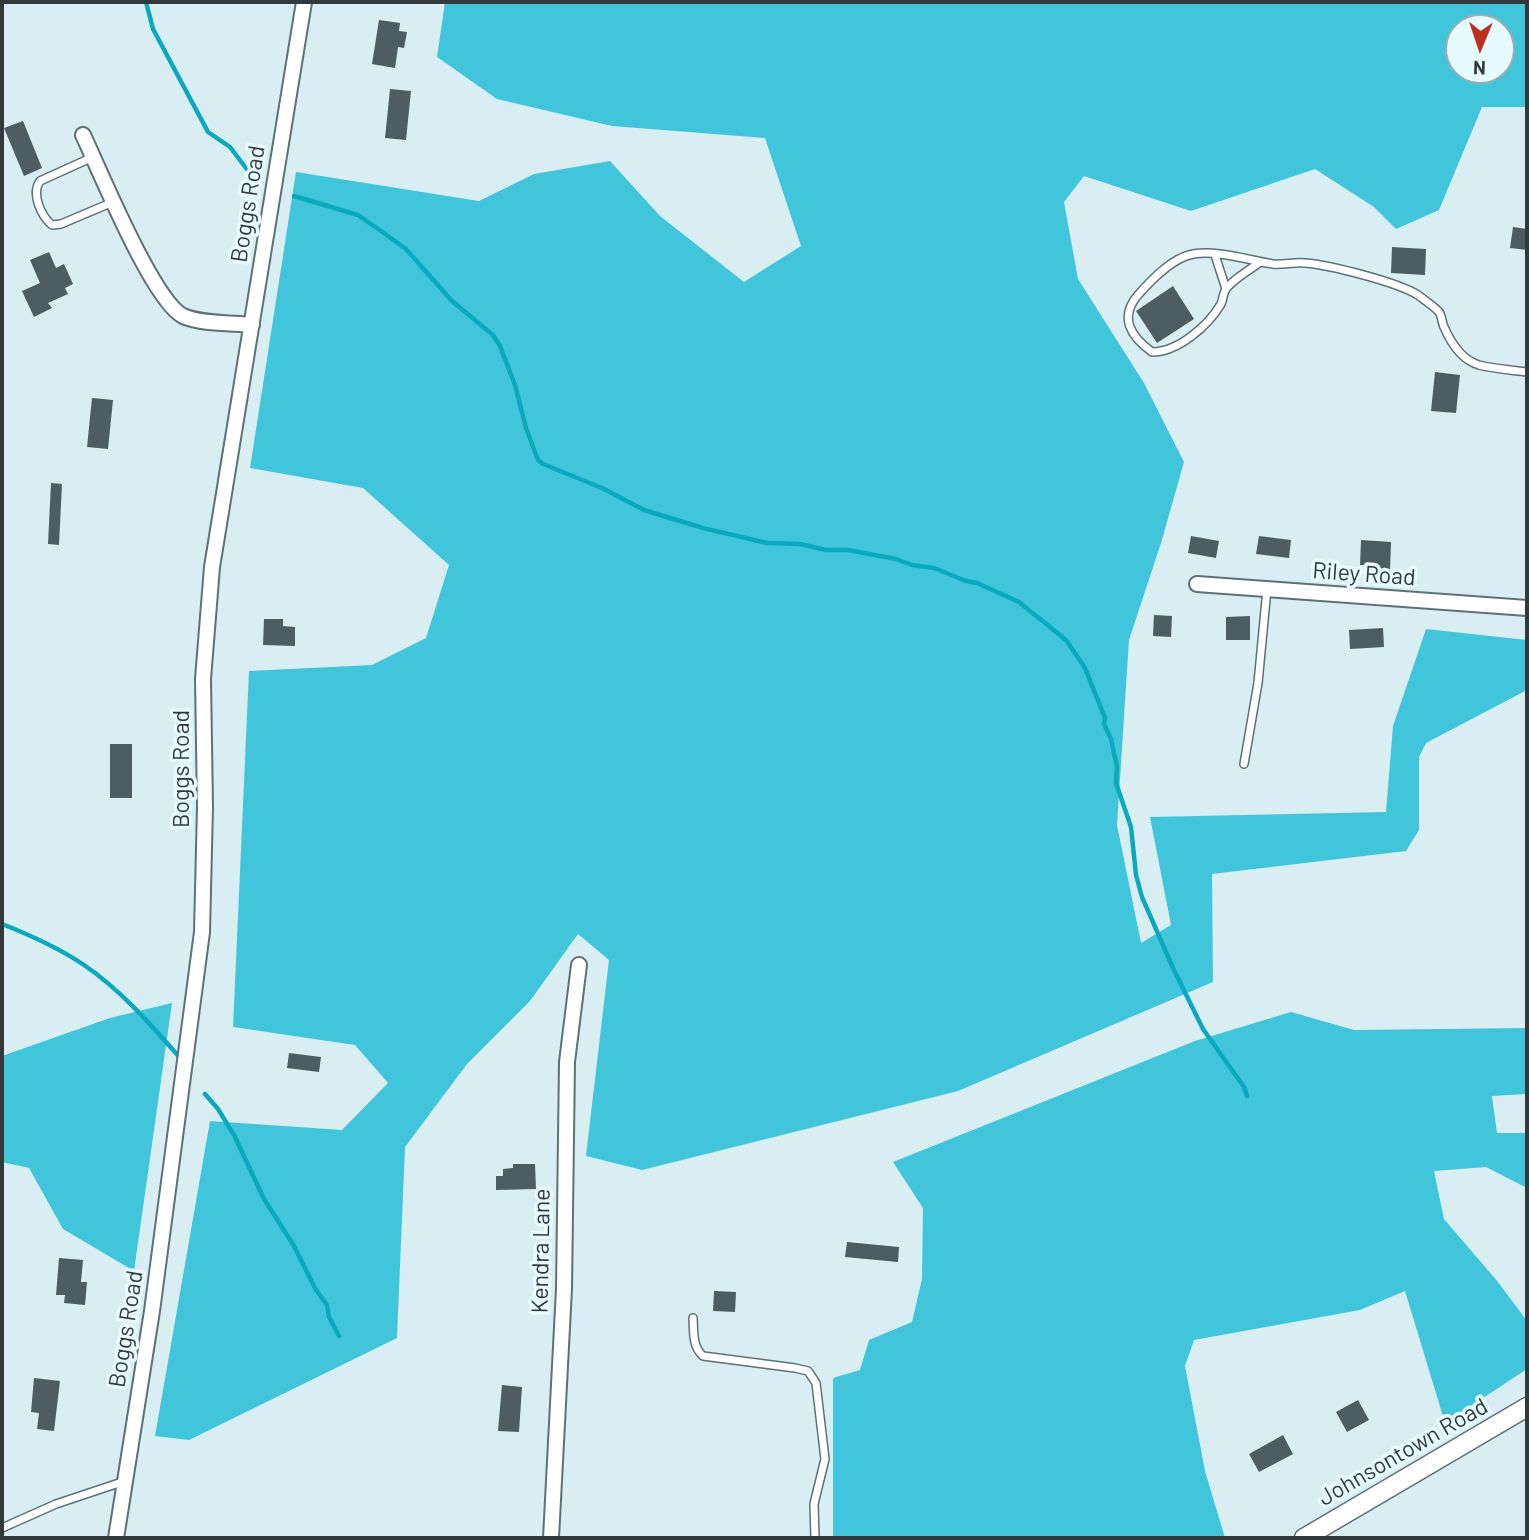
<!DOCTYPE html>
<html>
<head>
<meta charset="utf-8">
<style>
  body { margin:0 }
  #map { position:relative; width:1529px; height:1540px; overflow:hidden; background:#d9eef2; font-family:Barlow,sans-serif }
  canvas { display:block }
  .frame { position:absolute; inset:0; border:4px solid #31393b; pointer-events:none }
  .north { position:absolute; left:1445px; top:14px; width:70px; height:70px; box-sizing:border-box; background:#e6fbff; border:2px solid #9eadb1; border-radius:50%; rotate:182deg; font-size:19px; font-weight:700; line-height:28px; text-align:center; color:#31393b }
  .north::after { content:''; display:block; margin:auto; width:24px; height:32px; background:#bd3020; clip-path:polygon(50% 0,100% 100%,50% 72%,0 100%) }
</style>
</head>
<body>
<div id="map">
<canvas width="1529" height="1540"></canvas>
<div class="frame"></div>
<div class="north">N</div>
</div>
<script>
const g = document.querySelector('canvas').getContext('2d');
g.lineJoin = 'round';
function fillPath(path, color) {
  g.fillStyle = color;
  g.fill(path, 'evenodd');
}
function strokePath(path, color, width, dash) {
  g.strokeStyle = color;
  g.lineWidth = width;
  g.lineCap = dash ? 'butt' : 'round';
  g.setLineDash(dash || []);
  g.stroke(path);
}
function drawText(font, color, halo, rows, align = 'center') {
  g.font = font + ' Barlow,sans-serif';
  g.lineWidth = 7;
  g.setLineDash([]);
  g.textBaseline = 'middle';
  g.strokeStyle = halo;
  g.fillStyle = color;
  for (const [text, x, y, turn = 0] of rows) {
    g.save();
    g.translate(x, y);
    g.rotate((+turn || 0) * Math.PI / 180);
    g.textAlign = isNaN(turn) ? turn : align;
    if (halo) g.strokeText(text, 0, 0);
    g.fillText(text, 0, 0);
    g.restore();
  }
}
fillPath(new Path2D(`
  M 445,2 L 1527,2 L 1527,107 L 1482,107 L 1439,210 L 1396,229 L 1374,207 L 1315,169 L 1191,211 L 1084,176 L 1064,202 L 1078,279 L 1144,383 L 1184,462 L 1161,543 L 1129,640 L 1117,825 L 1141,943 L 1171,925 L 1150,817 L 1386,812 L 1393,726 L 1426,629 L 1527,640 L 1527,690 L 1426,743 L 1419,757 L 1419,830 L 1406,851 L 1212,874 L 1213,982 L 958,1091 L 642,1170 L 586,1156 L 609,960 L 578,934 L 530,1001 L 467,1064 L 405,1147 L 397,1338 L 189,1440 L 155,1436 L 210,1121 L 342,1130 L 388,1083 L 355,1045 L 233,1027 L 249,671 L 372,665 L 426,638 L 449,565 L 363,488 L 250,468 L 296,172 L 479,201 L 534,174 L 610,161 L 660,216 L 744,282 L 801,246 L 765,138 L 612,126 L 497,99 L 437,57 ZM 1459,28 L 1501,28 L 1501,70 L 1459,70 Z
  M 172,1003 L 134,1271 L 63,1229 L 29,1168 L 2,1162 L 2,1056 L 110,1018 Z
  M 1291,1012 L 1354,1030 L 1527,1028 L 1527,1094 L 1492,1096 L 1497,1133 L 1527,1133 L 1527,1188 L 1486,1167 L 1434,1171 L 1444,1219 L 1498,1282 L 1527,1321 L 1527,1369 L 1445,1423 L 1405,1291 L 1360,1310 L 1194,1340 L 1185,1366 L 1205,1471 L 1225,1538 L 833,1538 L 833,1378 L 860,1370 L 869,1340 L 912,1322 L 922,1279 L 923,1208 L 893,1162 L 1195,1041 Z`), '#40c5da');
strokePath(new Path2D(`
  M 146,2 L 153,29 L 208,132 L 230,147 L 252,176
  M 294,196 L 358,215 L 405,248 L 452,301 L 493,335 L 500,346 L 515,385 L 526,428 L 538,460 L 543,464 L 602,488 L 644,510 L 703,528 L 767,543 L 800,544 L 826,550 L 848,550 L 896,559 L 912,565 L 934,568 L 966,581 L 977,583 L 1019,602 L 1066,640 L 1085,668 L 1105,718 L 1104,724 L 1111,739 L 1117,767 L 1116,783 L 1131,827 L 1136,875 L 1142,897 L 1173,968 L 1203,1029 L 1244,1087 L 1247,1096
  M 2,924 C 30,935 59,948 84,965 C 121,990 152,1026 181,1059
  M 205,1094 L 218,1109 L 234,1135 L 264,1199 L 294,1246 L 316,1290 L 327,1305 L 329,1317 L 339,1336`), '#0ca9be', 4.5);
fillPath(new Path2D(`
  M 379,20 L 400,23 L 399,31 L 407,32 L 404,48 L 398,47 L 395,68 L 372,64 Z
  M 390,89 L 411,91 L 406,140 L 385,138 Z
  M 23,121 L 42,168 L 24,176 L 4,128 Z
  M 1513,227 L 1527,229 L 1527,250 L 1510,248 Z
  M 1392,247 L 1426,249 L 1425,275 L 1391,273 Z
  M 49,252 L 56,268 L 64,264 L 73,284 L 65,288 L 68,294 L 48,303 L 52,308 L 34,317 L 22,291 L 40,283 L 30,260 Z
  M 1173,286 L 1194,319 L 1157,343 L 1136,311 Z
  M 1435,372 L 1460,375 L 1456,413 L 1431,411 Z
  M 92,398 L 113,400 L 108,449 L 87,447 Z
  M 51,483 L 62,484 L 59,545 L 48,544 Z
  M 1191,536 L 1219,541 L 1216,558 L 1188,553 Z
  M 1259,536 L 1291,540 L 1289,558 L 1256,554 Z
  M 1361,540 L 1391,542 L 1390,571 L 1369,569 L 1370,565 L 1360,565 Z
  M 1154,615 L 1172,616 L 1171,637 L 1153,636 Z
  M 1250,616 L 1250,640 L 1226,640 L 1226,617 Z
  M 264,619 L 283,619 L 283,626 L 295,627 L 295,646 L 263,645 Z
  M 1383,628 L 1384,647 L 1350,649 L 1349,630 Z
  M 110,744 L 132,744 L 132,798 L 110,798 Z
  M 289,1053 L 321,1057 L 319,1072 L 287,1068 Z
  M 513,1164 L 535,1164 L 536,1189 L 496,1190 L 496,1176 L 503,1176 L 503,1169 L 513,1168 Z
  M 847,1242 L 899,1247 L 898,1262 L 845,1257 Z
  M 59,1258 L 83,1260 L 81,1282 L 87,1282 L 85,1305 L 64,1303 L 65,1295 L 56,1295 Z
  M 714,1291 L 736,1292 L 735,1312 L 713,1311 Z
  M 34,1378 L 60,1381 L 54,1431 L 37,1429 L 39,1413 L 31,1412 Z
  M 502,1385 L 522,1387 L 519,1432 L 498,1431 Z
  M 1358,1400 L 1369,1420 L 1347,1432 L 1336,1412 Z
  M 1283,1435 L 1293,1454 L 1259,1472 L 1249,1454 Z`), '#4c5e61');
const service = new Path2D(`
  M 93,157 L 40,181 C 31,194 41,216 52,225 L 61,224 L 113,202
  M 1215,255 L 1226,289
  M 1260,262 C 1250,270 1233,279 1226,289 C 1223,293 1223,300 1221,304 C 1208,326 1178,352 1152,352 C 1130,336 1119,317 1138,295 C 1152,279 1172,258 1193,254 C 1218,250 1248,260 1273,264 C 1283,265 1294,262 1305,263 C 1330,265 1397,282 1418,295 C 1424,300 1434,306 1439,312 C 1442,316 1442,323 1444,327 C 1451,343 1462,360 1479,365 C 1495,369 1512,370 1527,372
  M 1244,764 L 1258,683 L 1267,589
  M 693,1318 C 694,1332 692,1346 703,1356 L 795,1368 L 808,1371 L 816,1383 L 825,1459 L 814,1504 L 815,1538
  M 2,1528 L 56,1504 L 125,1481`);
const minor = new Path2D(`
  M 83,135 C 100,171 153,301 183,316 C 200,324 233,323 252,325
  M 1197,584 L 1527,608
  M 116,1538 L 152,1311 L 202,932 L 205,807 L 203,679 L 212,567 L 304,2
  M 551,1538 L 564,1289 L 567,1062 L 579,965`);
const tertiary = new Path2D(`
  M 1304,1538 L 1527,1407`);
strokePath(service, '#5e7174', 10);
strokePath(minor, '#5e7174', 18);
strokePath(tertiary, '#5e7174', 21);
strokePath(service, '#fff', 7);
strokePath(minor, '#fff', 14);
strokePath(tertiary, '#fff', 18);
drawText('23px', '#31393b', '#e6fbff', [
  ["Boggs Road",248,204,-81],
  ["Riley Road",1364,574,4],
  ["Boggs Road",181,769,-90],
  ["Kendra Lane",541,1251,-89],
  ["Boggs Road",126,1329,-81],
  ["Johnsontown Road",1403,1452,-30]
]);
</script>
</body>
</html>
